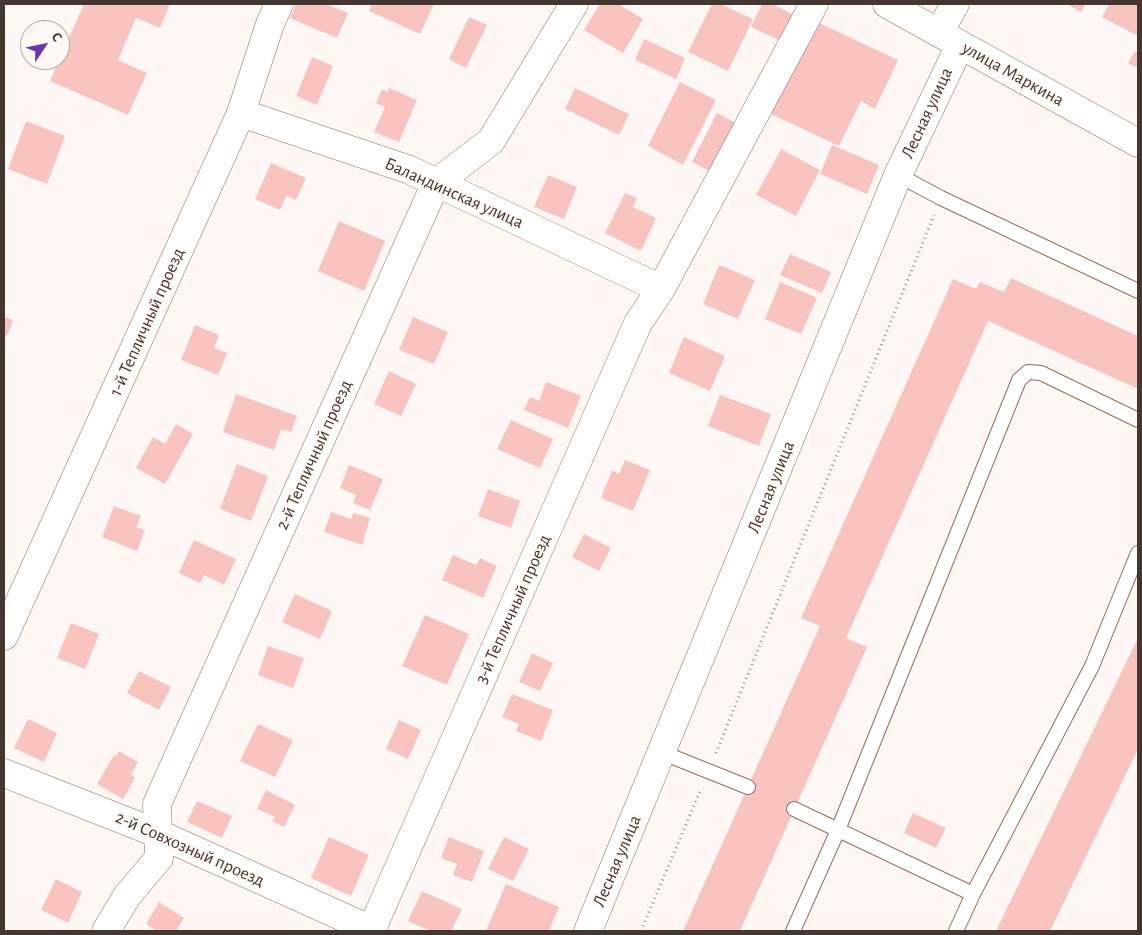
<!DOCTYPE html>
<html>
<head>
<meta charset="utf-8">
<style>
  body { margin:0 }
  #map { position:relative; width:1142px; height:935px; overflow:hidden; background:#fef7f4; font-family:"Alegreya Sans",sans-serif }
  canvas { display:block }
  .frame { position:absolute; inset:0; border:5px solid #443731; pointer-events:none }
  .north { position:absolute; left:20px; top:20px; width:50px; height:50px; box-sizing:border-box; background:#fef7f4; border:1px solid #b4aaa6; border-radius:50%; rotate:56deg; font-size:14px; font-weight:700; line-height:20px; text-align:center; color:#443731 }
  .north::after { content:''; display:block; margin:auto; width:18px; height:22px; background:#6938b0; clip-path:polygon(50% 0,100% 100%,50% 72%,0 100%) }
</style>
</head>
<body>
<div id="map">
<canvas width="1142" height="935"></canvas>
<div class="frame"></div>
<div class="north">С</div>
</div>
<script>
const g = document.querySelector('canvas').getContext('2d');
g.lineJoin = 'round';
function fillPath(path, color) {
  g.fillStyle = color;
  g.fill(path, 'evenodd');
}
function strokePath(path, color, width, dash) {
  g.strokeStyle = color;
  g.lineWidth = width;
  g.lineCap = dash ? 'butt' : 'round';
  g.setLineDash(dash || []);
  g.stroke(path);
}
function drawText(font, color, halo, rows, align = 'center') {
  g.font = font + ' "Alegreya Sans",sans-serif';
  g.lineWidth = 4;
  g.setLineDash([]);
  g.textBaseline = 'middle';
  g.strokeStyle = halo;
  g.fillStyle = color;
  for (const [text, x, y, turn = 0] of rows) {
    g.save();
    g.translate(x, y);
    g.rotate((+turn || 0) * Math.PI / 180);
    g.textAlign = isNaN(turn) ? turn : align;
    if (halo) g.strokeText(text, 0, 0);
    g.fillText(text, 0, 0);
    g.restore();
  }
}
fillPath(new Path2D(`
  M 84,4 L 170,4 L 160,28 L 136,18 L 118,60 L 147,73 L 128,115 L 50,81 Z
  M 296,4 L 326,4 L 348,13 L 337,38 L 290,18 Z
  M 372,4 L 434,4 L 420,34 L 369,11 Z
  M 600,4 L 618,4 L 643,19 L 623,53 L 584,30 Z
  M 712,4 L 720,4 L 753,19 L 728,71 L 688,52 Z
  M 762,4 L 772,4 L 798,17 L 785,43 L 751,27 Z
  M 1067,4 L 1086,4 L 1081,12 Z
  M 1109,4 L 1138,4 L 1138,36 L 1102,17 Z
  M 469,17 L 487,25 L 466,68 L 449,59 Z
  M 815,21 L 898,60 L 875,109 L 861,101 L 839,146 L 771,114 Z
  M 644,39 L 685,58 L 676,79 L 635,60 Z
  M 1135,51 L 1138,53 L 1138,68 L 1128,63 Z
  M 312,57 L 333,66 L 317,105 L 296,96 Z
  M 680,82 L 716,100 L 683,165 L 648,146 Z
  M 389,88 L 417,100 L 399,142 L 374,132 L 385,107 L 376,103 L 382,89 L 388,92 Z
  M 575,88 L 629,114 L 619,135 L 565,109 Z
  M 717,113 L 743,127 L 718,175 L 692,162 Z
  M 26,121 L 65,136 L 47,184 L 8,169 Z
  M 832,145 L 879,165 L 867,194 L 820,174 Z
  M 781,149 L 820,170 L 796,216 L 756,195 Z
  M 271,163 L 306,178 L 296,200 L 286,196 L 280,210 L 255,199 Z
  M 548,175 L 577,187 L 564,219 L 534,207 Z
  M 625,193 L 637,198 L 633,207 L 656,218 L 641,251 L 605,233 Z
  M 339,221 L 385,241 L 364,291 L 318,271 Z
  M 790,254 L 831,272 L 822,293 L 780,275 Z
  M 719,265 L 755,280 L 738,319 L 703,304 Z
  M 1011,278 L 1138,336 L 1138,389 L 988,321 L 846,638 L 867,647 L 740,931 L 683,931 L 820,626 L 801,618 L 953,279 L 976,289 L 980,282 L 1004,292 Z
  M 780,282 L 817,298 L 801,334 L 765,319 Z
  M 4,317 L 13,320 L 7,336 L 4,335 Z
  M 413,317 L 448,332 L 434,364 L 399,350 Z
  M 195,325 L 219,335 L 214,348 L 227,353 L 218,375 L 181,360 Z
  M 684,337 L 725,356 L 710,391 L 669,373 Z
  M 389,371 L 416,384 L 401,416 L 374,404 Z
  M 546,382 L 581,396 L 568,428 L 524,410 L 530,397 L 539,401 Z
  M 236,394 L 297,416 L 291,432 L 281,429 L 274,450 L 223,432 Z
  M 720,395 L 771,414 L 759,446 L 708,426 Z
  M 511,420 L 553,439 L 540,468 L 497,449 Z
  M 176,424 L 193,434 L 165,484 L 136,468 L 153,437 L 165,444 Z
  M 625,460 L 650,470 L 633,511 L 601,498 L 612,470 L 619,474 Z
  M 237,464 L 268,476 L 251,521 L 220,509 Z
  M 349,465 L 383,479 L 370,510 L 353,503 L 356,495 L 340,488 Z
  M 488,489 L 520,501 L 511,528 L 478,516 Z
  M 114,506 L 141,516 L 136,527 L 145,530 L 137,551 L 102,537 Z
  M 331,512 L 351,519 L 353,513 L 370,518 L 362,545 L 324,532 Z
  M 584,534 L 611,548 L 599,571 L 572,557 Z
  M 194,540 L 236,559 L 224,585 L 204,575 L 200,583 L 179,573 Z
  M 453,555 L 476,565 L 480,558 L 497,566 L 483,598 L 442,580 Z
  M 295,594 L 332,611 L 320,639 L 282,622 Z
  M 425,615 L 469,634 L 447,685 L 402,666 Z
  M 71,623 L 99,634 L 85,669 L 57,658 Z
  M 1138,638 L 1138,749 L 1050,931 L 996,931 Z
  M 268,646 L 304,658 L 293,688 L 258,675 Z
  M 532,653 L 553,663 L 540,691 L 519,682 Z
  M 139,671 L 171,687 L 159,710 L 127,693 Z
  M 512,694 L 553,710 L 541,741 L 516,731 L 519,724 L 502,717 Z
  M 28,719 L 57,733 L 44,762 L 14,748 Z
  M 399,720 L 421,730 L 408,759 L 386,749 Z
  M 258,724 L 293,740 L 275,777 L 240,761 Z
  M 119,751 L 138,762 L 131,775 L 135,778 L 123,799 L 97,784 L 114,755 L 116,756 Z
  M 266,790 L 295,805 L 284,827 L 272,821 L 275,817 L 257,809 Z
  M 197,801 L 232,816 L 222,838 L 187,822 Z
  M 913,813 L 946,828 L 936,848 L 904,833 Z
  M 329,837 L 369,855 L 351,896 L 311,878 Z
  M 449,837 L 484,851 L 472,882 L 453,875 L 457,864 L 441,858 Z
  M 504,837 L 529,849 L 513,881 L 488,869 Z
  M 56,879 L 82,892 L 68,923 L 41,910 Z
  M 506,884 L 559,907 L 549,931 L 486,931 Z
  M 422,891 L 462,909 L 451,931 L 430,931 L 408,921 Z
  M 159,902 L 184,918 L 176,931 L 157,931 L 146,924 Z`), '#f9c3bf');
const lane = new Path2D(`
  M 898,175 L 941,198 L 1138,291
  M 663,753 L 748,787
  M 794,809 L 973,894
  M 793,931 L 838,830 L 1019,380 L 1028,372 L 1041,373 L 1138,420
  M 956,931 L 973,894 L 1092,666 L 1138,553`);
const street = new Path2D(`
  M 939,33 L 955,4
  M 241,113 L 410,170 L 661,289
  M 4,636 L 241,113 L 270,24 L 279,4
  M 4,773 L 159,834 L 374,931
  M 106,931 L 127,896 L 159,858 L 157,804 L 436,183 L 491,141 L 574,4
  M 371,931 L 638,323 L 661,289 L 814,4`);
const secondary = new Path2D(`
  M 887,4 L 1138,143
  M 588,931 L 898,175 L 960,45`);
strokePath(lane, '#8f7063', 16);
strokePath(street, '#8f7063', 29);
strokePath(secondary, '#8f7063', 29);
strokePath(new Path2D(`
  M 716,753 L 934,215
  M 641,931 L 701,789`), '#9c918d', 3, [1, 4]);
strokePath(lane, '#fff', 14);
strokePath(street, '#fff', 28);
strokePath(secondary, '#fff', 28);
drawText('18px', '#443731', '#fef7f4', [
  ["улица Маркина",1013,74,29],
  ["Лесная улица",927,113,-65],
  ["Баландинская улица",454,193,24],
  ["1-й Тепличный проезд",147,322,-66],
  ["2-й Тепличный проезд",314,455,-66],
  ["Лесная улица",771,487,-68],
  ["3-й Тепличный проезд",513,609,-66],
  ["2-й Совхозный проезд",190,849,24],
  ["Лесная улица",617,861,-67]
]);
</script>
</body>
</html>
